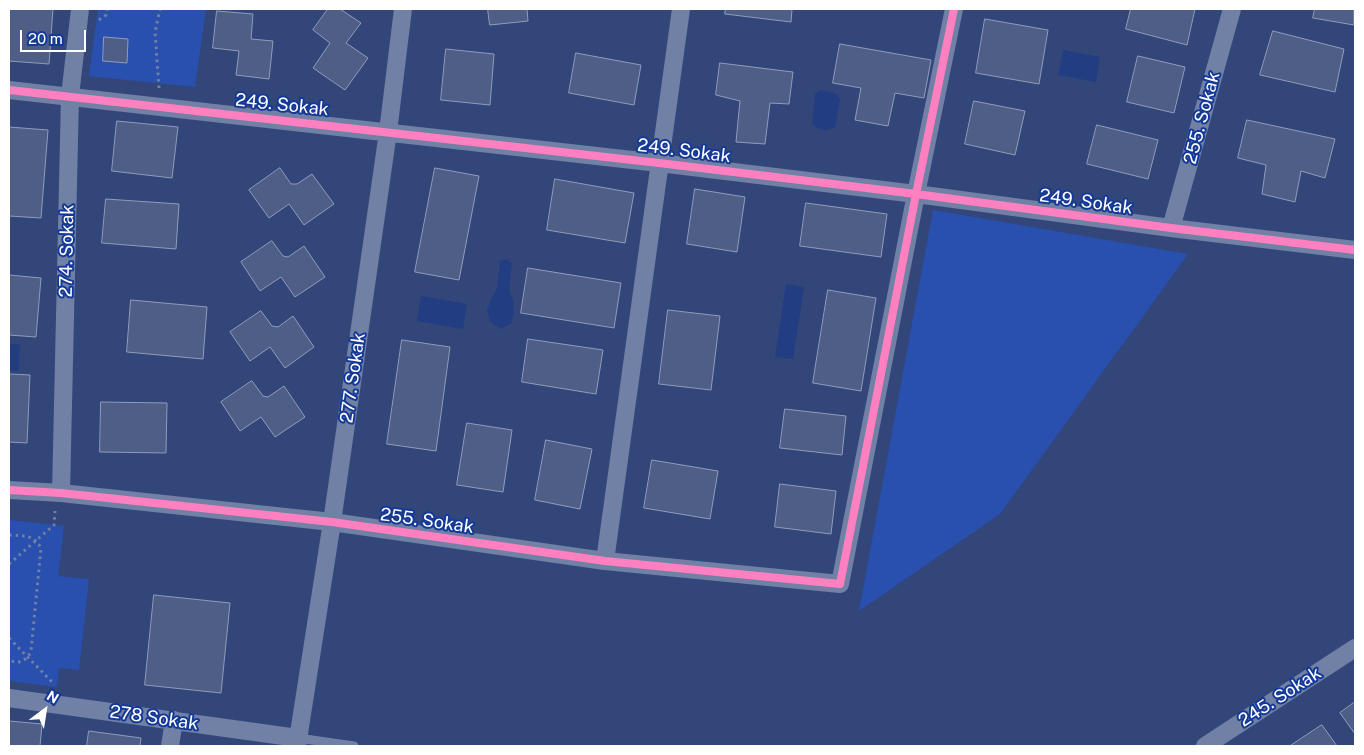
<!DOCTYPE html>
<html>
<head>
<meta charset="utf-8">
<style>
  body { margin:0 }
  #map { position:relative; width:1364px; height:755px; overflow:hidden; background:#32467a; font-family:"Public Sans",sans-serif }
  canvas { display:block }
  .frame { position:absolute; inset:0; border:10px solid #fff; pointer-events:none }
  .north { position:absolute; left:20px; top:685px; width:50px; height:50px; -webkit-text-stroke:4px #153997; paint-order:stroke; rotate:31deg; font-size:14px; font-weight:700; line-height:20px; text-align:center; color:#fff }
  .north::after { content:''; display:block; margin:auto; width:18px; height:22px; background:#fff; clip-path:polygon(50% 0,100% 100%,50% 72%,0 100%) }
  .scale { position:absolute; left:20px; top:30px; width:66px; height:22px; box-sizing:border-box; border:2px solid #fff; border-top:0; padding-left:6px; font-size:15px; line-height:18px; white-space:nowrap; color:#fff; -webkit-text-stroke:4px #153997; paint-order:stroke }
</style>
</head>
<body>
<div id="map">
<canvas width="1364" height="755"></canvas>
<div class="frame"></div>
<div class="north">N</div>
<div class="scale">20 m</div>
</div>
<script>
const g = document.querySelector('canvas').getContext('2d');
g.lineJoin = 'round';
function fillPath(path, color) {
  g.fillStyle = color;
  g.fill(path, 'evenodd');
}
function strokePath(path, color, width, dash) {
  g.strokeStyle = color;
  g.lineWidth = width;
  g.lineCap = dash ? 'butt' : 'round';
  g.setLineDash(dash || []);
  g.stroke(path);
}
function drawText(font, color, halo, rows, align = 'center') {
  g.font = font + ' "Public Sans",sans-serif';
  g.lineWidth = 4;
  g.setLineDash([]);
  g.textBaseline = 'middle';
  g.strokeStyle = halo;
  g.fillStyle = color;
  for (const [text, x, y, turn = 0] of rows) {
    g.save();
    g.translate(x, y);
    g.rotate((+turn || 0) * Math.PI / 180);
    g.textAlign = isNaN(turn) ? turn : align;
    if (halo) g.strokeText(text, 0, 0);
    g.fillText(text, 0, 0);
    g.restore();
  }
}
fillPath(new Path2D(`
  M 98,9 L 206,9 L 195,87 L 89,76 Z
  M 933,210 L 1188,254 L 1000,514 L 859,611 Z
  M 9,520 L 64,526 L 58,576 L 89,579 L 79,670 L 59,668 L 57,687 L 9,681 Z`), '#2950ae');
fillPath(new Path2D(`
  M 1063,50 L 1100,57 L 1096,82 L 1058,75 Z
  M 821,90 L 835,93 L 840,99 L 835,127 C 824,132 820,131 812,123 L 815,94 Z
  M 506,259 L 512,263 L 509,290 L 513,300 L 514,313 L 511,323 L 501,329 L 490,322 L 487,310 L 491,300 L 497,288 L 500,261 Z
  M 786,284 L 804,287 L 793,359 L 775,357 Z
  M 421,296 L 467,304 L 463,329 L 417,321 Z
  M 9,344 L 20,344 L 19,371 L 9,371 Z`), '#233d83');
const building = new Path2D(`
  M 9,9 L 53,9 L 49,64 L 9,61 Z
  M 328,9 L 340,9 L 361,23 L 346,43 L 368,58 L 345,90 L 313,68 L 330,43 L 313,30 Z
  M 488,9 L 527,9 L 528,21 L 490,25 Z
  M 726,9 L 792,9 L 791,22 L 725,14 Z
  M 1131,9 L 1195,9 L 1187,45 L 1126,29 Z
  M 1315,9 L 1354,9 L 1354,25 L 1313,18 Z
  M 217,11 L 253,14 L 251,39 L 273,41 L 269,79 L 236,75 L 239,51 L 213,48 Z
  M 985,19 L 1048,30 L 1039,84 L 976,73 Z
  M 1273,31 L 1344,49 L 1335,92 L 1260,75 Z
  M 104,37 L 128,39 L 127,63 L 103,61 Z
  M 840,44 L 931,60 L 924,98 L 895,93 L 888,126 L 855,120 L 861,88 L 833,83 Z
  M 446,49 L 494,54 L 490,105 L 441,100 Z
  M 576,53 L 641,65 L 634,105 L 569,93 Z
  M 1138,56 L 1185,67 L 1174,113 L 1127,102 Z
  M 720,63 L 793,72 L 789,104 L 770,103 L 765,144 L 736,142 L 740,101 L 716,95 Z
  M 974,101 L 1025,111 L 1015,155 L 965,144 Z
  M 1247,120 L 1335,139 L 1325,178 L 1301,171 L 1295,202 L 1262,194 L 1266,165 L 1238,158 Z
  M 117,121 L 178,127 L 172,178 L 112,171 Z
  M 1097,125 L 1158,140 L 1148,179 L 1087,164 Z
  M 9,127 L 48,130 L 41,218 L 9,216 Z
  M 280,168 L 291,184 L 297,184 L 312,174 L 334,204 L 304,225 L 289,204 L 269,218 L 249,190 Z
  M 435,168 L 479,176 L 459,280 L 415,272 Z
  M 555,179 L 634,193 L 625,243 L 547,230 Z
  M 695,189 L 745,197 L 737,252 L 687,244 Z
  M 106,199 L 179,204 L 176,249 L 102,243 Z
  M 806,203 L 887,214 L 881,257 L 800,246 Z
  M 272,241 L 283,256 L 288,257 L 304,246 L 325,277 L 295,297 L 281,277 L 260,291 L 241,262 Z
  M 528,268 L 621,283 L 614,328 L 521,313 Z
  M 9,275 L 41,278 L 36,337 L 9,335 Z
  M 828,290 L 876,298 L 861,391 L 813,383 Z
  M 131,300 L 207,307 L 203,359 L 127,352 Z
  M 668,310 L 720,316 L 711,390 L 659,384 Z
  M 261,311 L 272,326 L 278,327 L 293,316 L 314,347 L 285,368 L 270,347 L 250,361 L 230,332 Z
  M 528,339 L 603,350 L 596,394 L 522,382 Z
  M 402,340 L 450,347 L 436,451 L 387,444 Z
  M 9,374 L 30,375 L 27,443 L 9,442 Z
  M 252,381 L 263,396 L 268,397 L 284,386 L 305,417 L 275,437 L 261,417 L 240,431 L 221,402 Z
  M 101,402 L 167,403 L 166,453 L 100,452 Z
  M 785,409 L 846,416 L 842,455 L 780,448 Z
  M 467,423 L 512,430 L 503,492 L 457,485 Z
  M 546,440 L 592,449 L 580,509 L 535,500 Z
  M 652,460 L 718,471 L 710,519 L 644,508 Z
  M 780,484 L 836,491 L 831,534 L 775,527 Z
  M 154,595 L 230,603 L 221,693 L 145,685 Z
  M 1355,702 L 1355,734 L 1340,713 Z
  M 9,721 L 42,724 L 40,746 L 9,746 Z
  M 1322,725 L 1337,746 L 1290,746 Z
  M 89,731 L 141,738 L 140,746 L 87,746 Z`);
fillPath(building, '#4e5e87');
strokePath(building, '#909cba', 1);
strokePath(new Path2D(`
  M 99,20 L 106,15 L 107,9
  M 159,88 L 155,32 L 160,9
  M 9,535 C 24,536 33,534 41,548 L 31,651 L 28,657 L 21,662 L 9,661
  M 9,564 L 54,525 L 55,511
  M 9,638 L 54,684`), '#7180a5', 3, [2.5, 4]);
strokePath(new Path2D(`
  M 298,738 L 354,746`), '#7180a5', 9);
strokePath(new Path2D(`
  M 9,90 L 659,163 L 916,194 L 1171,228 L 1355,250
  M 1171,228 L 1232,9
  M 9,490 L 61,493 L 332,522 L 605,561 L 840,584 L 916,194 L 954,9
  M 61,493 L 70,96 L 80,9
  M 605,561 L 681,9
  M 9,698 L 298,738
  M 170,746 L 174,720
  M 297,746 L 332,522 L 388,132 L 403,9
  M 1205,746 L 1355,648`), '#7180a5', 18);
strokePath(new Path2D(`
  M 9,90 L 659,163 L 916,194 L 1171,228 L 1355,250
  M 9,490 L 61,493 L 332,522 L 605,561 L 840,584 L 916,194 L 954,9`), '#ff80c0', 8);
drawText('18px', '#fff', '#153997', [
  ["249. Sokak",282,105,6],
  ["255. Sokak",1202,118,-75],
  ["249. Sokak",684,151,7],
  ["249. Sokak",1086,202,8],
  ["274. Sokak",67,251,-89],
  ["277. Sokak",353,378,-82],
  ["255. Sokak",427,521,8],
  ["245. Sokak",1280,697,-33],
  ["278 Sokak",154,718,8]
]);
</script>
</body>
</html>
